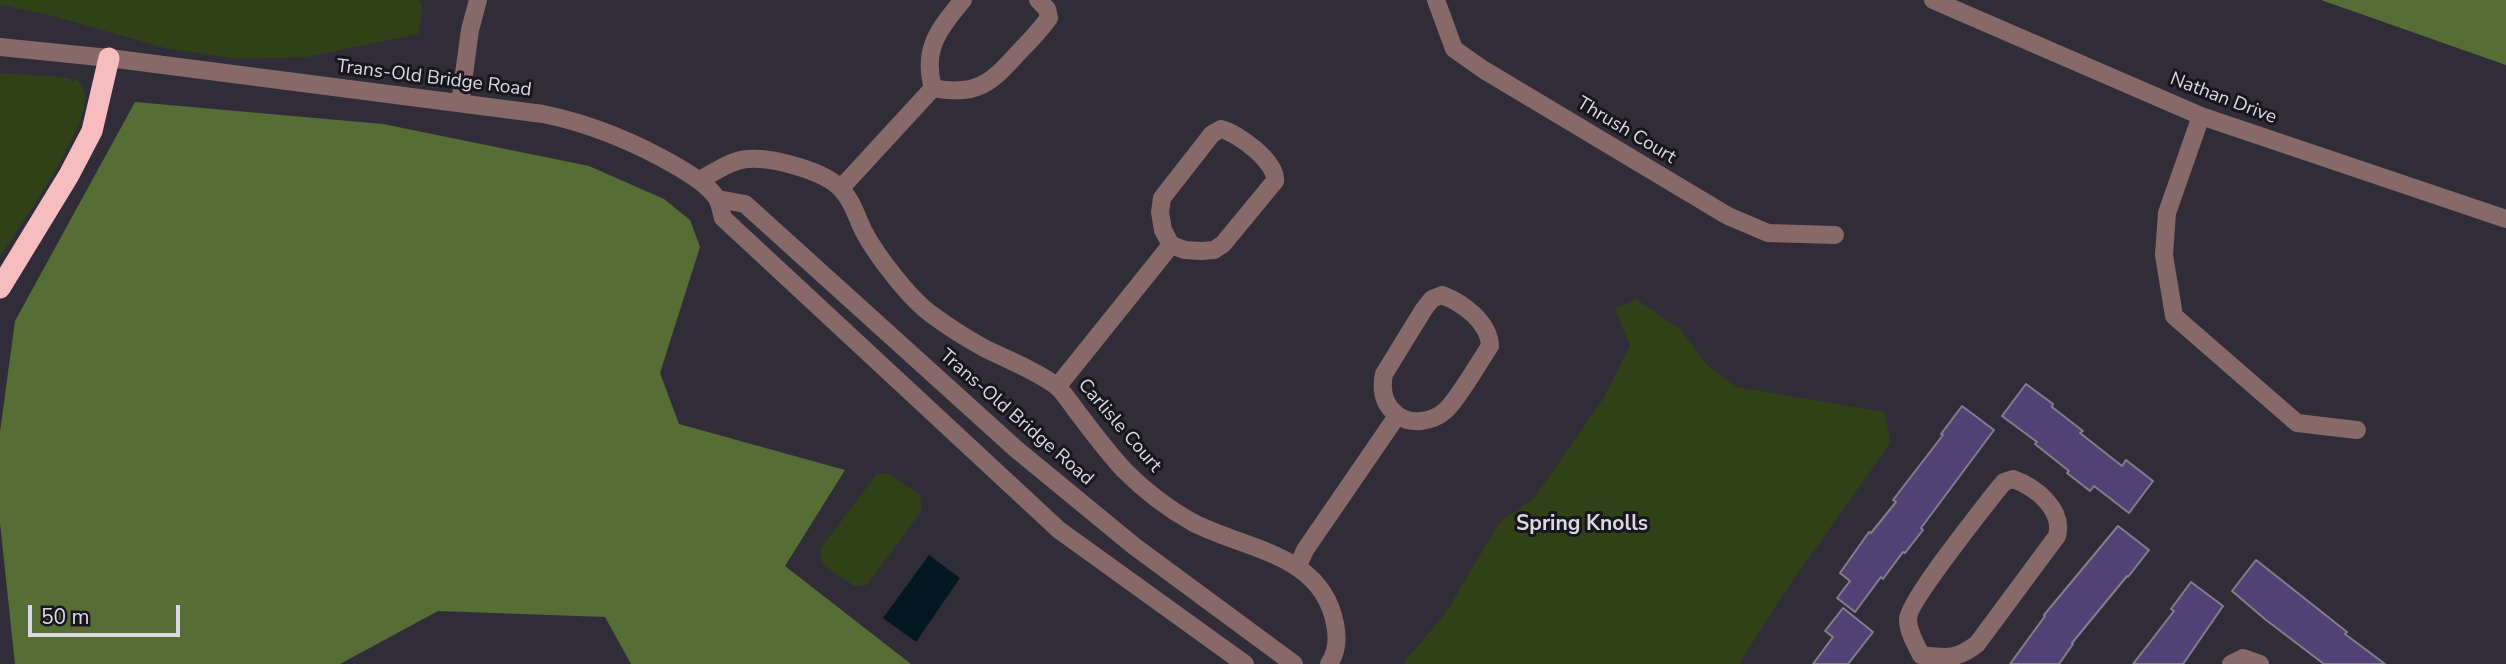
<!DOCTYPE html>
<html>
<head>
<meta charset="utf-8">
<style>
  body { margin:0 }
  #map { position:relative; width:2506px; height:664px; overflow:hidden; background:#302d39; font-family:"Nunito Sans",sans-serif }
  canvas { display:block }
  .scale { position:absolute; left:28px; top:605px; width:152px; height:32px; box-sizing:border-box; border:4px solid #dbd8e0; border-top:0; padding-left:9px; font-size:21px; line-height:24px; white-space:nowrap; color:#dbd8e0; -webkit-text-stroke:5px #18161c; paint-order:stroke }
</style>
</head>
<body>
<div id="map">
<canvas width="2506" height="664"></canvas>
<div class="scale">50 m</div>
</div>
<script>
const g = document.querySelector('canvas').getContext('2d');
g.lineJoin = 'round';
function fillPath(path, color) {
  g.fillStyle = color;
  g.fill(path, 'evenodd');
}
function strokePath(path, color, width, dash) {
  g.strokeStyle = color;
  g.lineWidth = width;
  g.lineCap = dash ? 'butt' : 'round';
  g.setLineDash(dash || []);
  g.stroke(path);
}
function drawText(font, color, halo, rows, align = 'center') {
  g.font = font + ' "Nunito Sans",sans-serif';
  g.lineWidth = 6;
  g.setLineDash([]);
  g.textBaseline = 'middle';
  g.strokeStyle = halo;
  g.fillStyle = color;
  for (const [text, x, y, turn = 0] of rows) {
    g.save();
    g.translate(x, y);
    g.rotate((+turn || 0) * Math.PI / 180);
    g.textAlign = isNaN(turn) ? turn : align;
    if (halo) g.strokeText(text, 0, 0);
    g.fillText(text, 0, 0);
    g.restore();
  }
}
fillPath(new Path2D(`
  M 0,0 L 419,0 L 423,8 L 418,34 L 307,57 L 238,59 L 165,48 L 53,16 L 0,5 Z
  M 0,73 L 62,77 L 71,79 L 73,82 L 77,79 C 82,85 85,91 85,99 C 85,135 21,224 0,257 Z
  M 1636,299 L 1680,329 L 1708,366 L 1737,387 L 1884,412 L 1891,442 L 1784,593 L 1739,664 L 1403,664 L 1447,611 L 1499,523 L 1535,497 L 1605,396 L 1630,346 L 1615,309 Z
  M 888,473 L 920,495 L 922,510 L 867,585 L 854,586 L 822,564 L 820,549 L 876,475 Z`), '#304017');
fillPath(new Path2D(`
  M 2321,0 L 2506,0 L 2506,65 Z
  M 135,102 L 383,124 L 589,166 L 664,199 L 690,220 L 700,247 L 660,373 L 679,424 L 845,470 L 785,566 L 911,664 L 631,664 L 605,617 L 438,611 L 340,664 L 15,664 L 0,523 L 0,432 L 15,321 Z`), '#566d36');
fillPath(new Path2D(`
  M 929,555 L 960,578 L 916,642 L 883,618 Z`), '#021820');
const building = new Path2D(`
  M 2026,384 L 2053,404 L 2052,407 L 2083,431 L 2080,433 L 2122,466 L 2126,460 L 2153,481 L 2129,513 L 2094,486 L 2090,491 L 2067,473 L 2069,471 L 2035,444 L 2037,442 L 2002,416 Z
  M 1962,406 L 1994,430 L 1921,528 L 1923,530 L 1905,553 L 1903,552 L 1883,579 L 1881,577 L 1855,612 L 1837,598 L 1850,581 L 1840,573 L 1869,532 L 1871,533 L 1896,502 L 1893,500 L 1943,435 L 1941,434 Z
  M 2118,526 L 2149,550 L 2128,577 L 2127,576 L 2072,643 L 2073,644 L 2059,664 L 2010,664 L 2045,616 L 2044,615 Z
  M 2256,560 L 2347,632 L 2345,634 L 2385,664 L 2324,664 L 2266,620 L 2232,591 Z
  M 2191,582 L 2223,606 L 2183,664 L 2133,664 L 2174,611 L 2171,609 Z
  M 1843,608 L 1873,632 L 1848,664 L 1813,664 L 1833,637 L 1825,631 Z`);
fillPath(building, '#524174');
strokePath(building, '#827e8c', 2);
strokePath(new Path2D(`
  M 963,0 C 939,29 922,49 933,88 C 977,97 992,82 1019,52 C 1030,41 1040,30 1049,18 L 1047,9 L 1038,0
  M 1436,0 L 1454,49 L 1484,70 L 1728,216 L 1768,233 L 1835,235
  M 1933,0 L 2201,116 L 2506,219
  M 0,47 L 109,58 L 543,114 C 592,124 635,142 678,167 C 692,176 707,184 716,197 C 720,203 721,211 723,218 L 1059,530 L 1245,664
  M 460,103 L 470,30 L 478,0
  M 2201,116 L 2167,213 L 2164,255 L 2174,316 L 2297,423 L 2357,430
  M 1221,129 C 1238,133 1277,162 1275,181 L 1223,244 L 1214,250 L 1201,251 L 1185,250 L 1171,245 L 1163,230 L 1160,212 L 1162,198 L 1212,134 Z
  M 700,180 C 715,172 731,160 748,159 C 772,157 826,171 842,190 C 853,202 857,218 864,232 C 877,256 909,298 931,314 C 947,326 966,338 984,348 C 1008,360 1033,369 1055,385 C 1063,391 1069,401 1075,409 C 1091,430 1107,452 1125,471 C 1145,491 1167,508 1192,522 C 1245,550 1322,553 1335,624 C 1338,638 1337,652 1329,664
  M 841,188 L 933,88
  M 718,199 L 745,204 L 1016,449 L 1134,546 L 1294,664
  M 1442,295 C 1463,303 1489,322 1490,346 C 1479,362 1459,398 1446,410 C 1433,422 1410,426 1396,414 C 1383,404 1381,389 1384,374 L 1424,309 L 1432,299 Z
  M 1057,387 L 1171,245
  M 2013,479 C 2036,487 2064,510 2057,536 L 1977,644 C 1956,660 1947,658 1921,655 C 1916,645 1908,632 1908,619 C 1908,602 1979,514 1994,494 L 2004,482 Z
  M 1298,566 L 1305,550 L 1397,416
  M 2231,664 L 2243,658 L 2260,664`), '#87696a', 18);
strokePath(new Path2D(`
  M 0,288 L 69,175 L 92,131 L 109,58`), '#f7bcbe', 21);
drawText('19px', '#dbd8e0', '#18161c', [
  ["Trans-Old Bridge Road",434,79,7],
  ["Nathan Drive",2223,99,21],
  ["Thrush Court",1626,131,31],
  ["Trans-Old Bridge Road",1016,418,41],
  ["Carlisle Court",1119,426,49]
]);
drawText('bold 21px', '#dbd8e0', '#18161c', [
  ["Spring Knolls",1582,525]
]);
</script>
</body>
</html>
